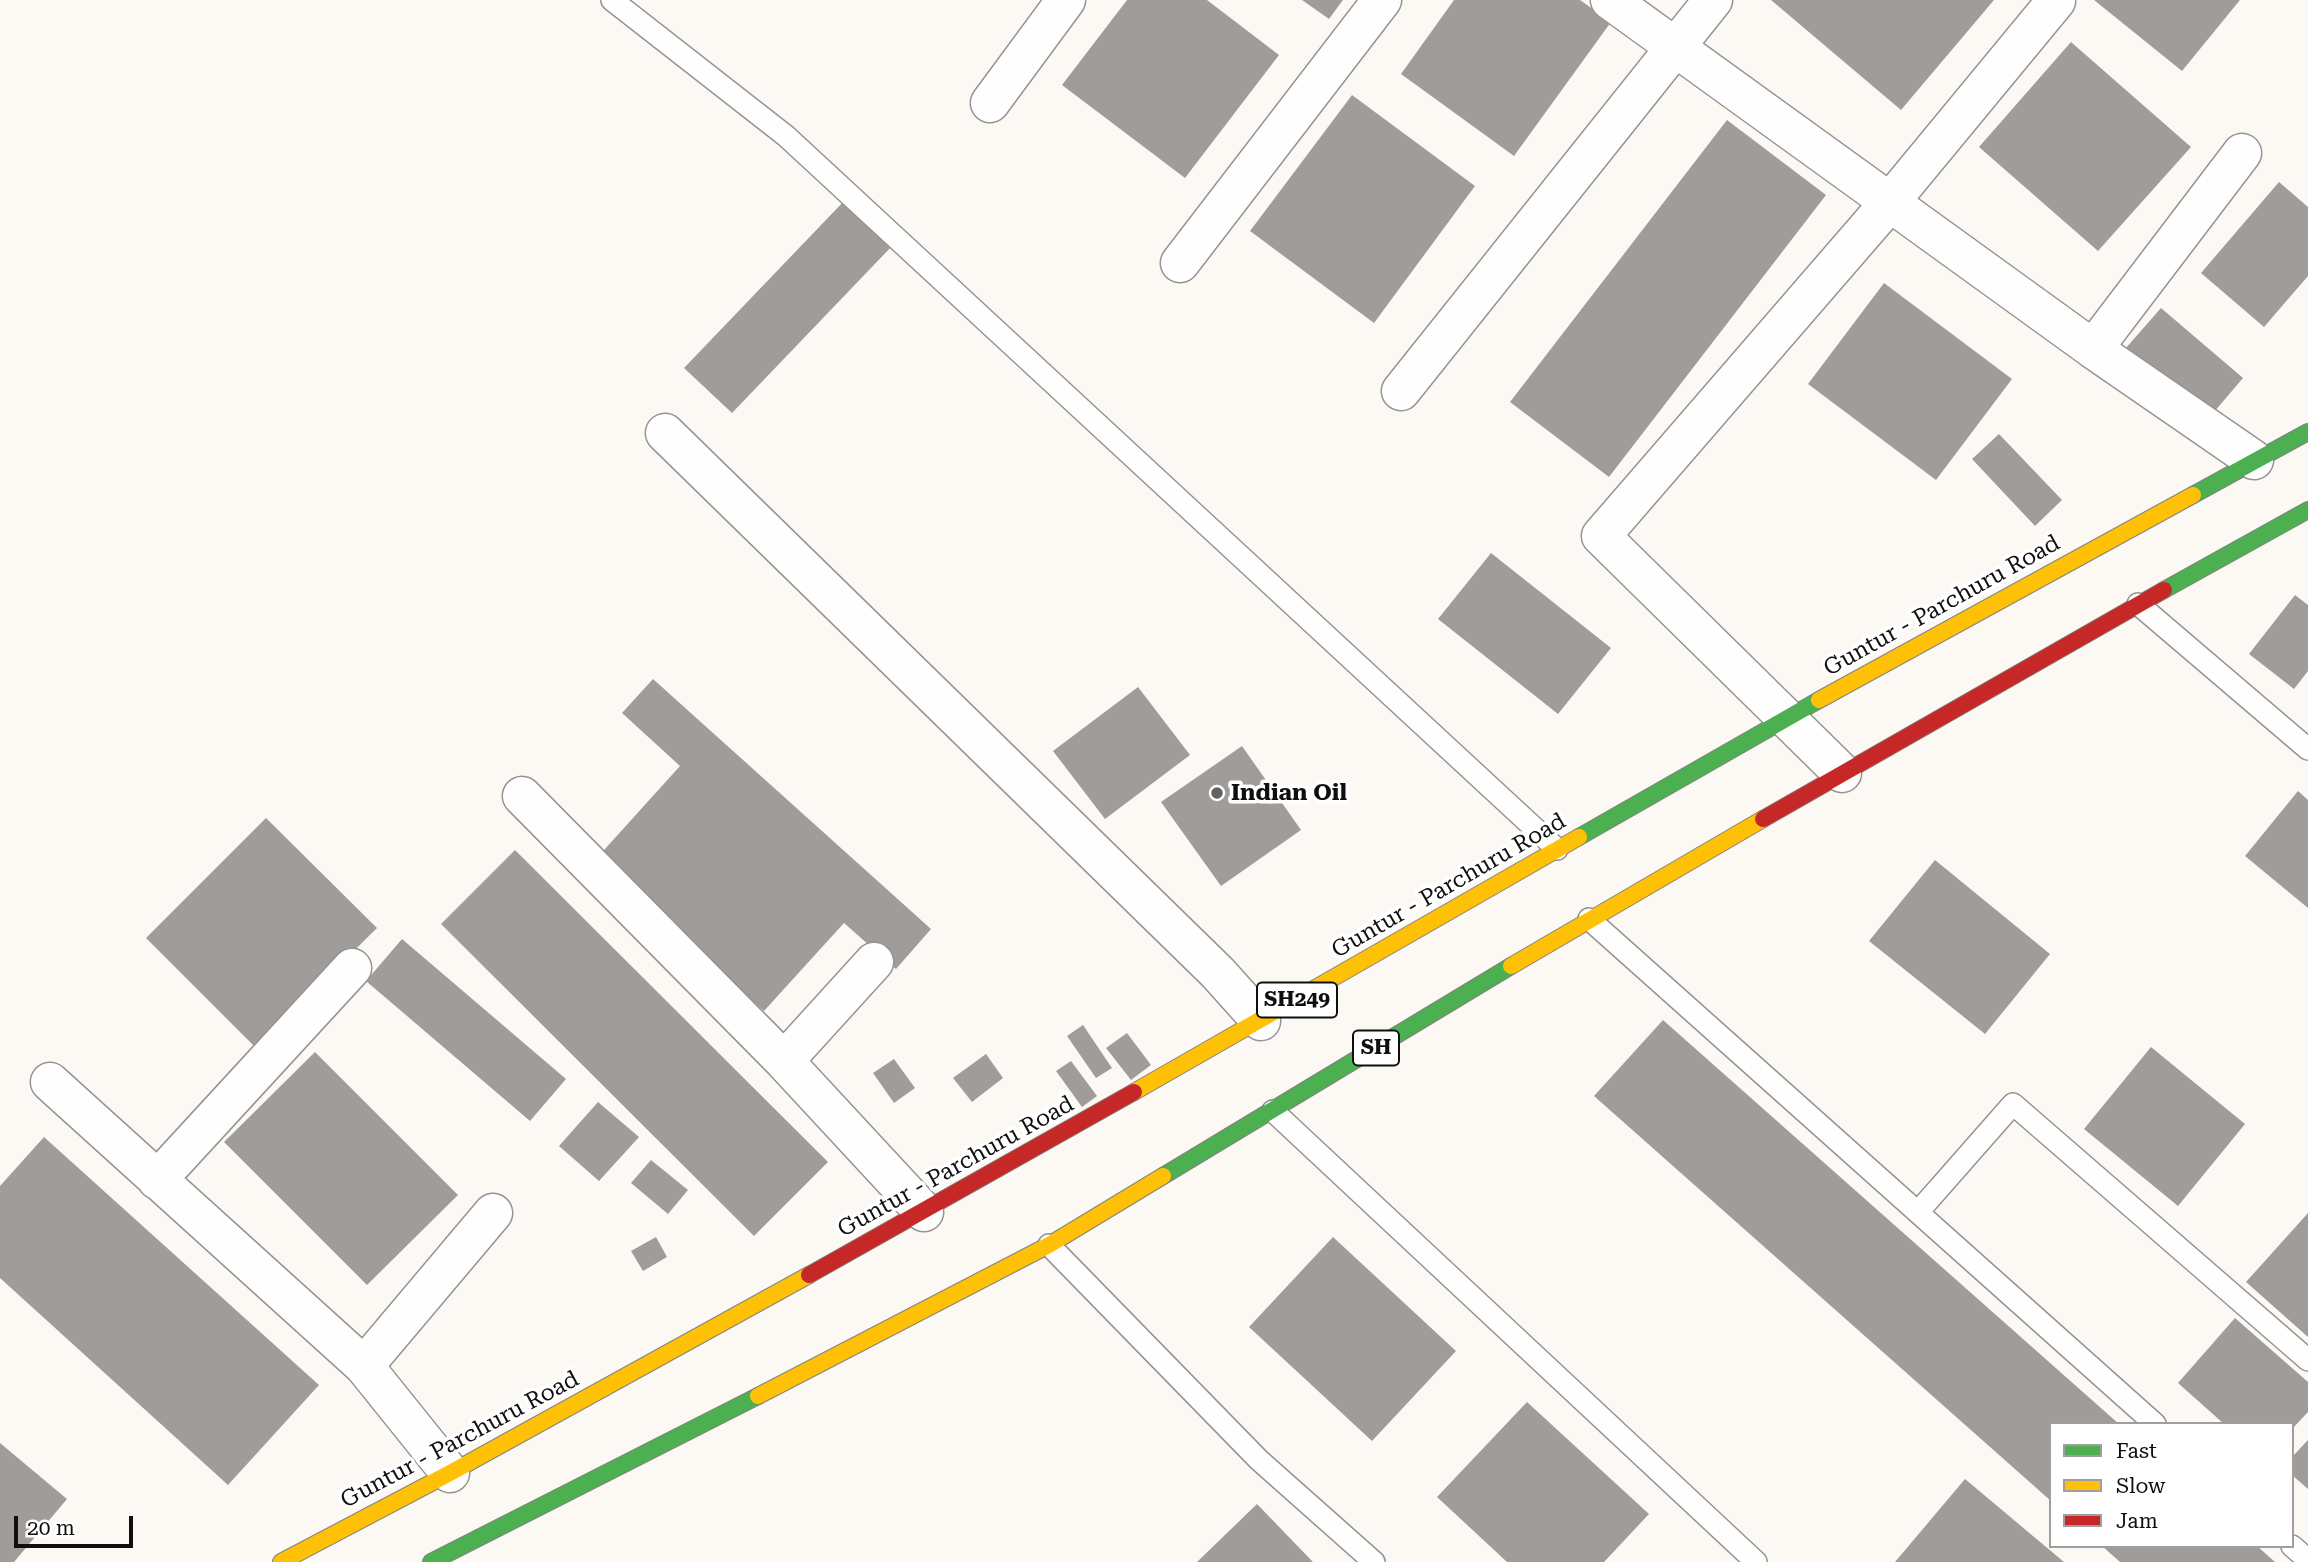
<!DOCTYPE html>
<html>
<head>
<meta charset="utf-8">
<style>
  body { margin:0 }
  #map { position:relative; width:2308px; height:1562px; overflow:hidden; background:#fcf9f5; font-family:"Roboto Serif",serif }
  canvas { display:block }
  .legend { position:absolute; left:2049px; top:1422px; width:245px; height:126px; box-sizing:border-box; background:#fff; border:2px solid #9f9f9f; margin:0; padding:9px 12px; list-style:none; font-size:21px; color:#0f0f0f }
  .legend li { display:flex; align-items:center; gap:14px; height:35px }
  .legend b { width:35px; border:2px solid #9f9f9f }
  .scale { position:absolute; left:14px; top:1516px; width:119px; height:32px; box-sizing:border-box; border:4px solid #0f0f0f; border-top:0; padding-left:9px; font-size:21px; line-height:24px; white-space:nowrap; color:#0f0f0f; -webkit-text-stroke:5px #fff; paint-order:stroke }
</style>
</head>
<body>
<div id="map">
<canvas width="2308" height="1562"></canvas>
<ul class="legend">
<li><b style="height:9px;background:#4caf50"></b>Fast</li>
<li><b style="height:9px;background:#ffc107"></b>Slow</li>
<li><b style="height:9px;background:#c62828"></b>Jam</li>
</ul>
<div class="scale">20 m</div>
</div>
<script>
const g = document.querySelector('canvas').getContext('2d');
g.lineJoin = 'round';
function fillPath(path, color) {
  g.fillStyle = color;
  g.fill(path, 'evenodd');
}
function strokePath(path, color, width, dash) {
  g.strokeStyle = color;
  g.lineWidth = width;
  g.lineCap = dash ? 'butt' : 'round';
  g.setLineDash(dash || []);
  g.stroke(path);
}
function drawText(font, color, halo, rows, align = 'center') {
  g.font = font + ' "Roboto Serif",serif';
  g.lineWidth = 7;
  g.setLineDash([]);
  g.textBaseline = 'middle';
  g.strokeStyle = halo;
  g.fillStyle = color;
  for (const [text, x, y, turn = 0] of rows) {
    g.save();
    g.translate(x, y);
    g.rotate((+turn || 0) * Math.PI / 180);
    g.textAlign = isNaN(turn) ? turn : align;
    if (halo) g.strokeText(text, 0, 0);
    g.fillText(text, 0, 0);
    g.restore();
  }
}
fillPath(new Path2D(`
  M 1127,0 L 1207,0 L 1279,55 L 1185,178 L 1062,85 Z
  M 1302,0 L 1343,0 L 1329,19 Z
  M 1454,0 L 1580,0 L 1611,22 L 1514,156 L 1401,74 Z
  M 1771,0 L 1994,0 L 1901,110 Z
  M 2094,0 L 2240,0 L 2182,71 Z
  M 2071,42 L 2191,147 L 2098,251 L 1979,147 Z
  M 1352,95 L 1475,186 L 1374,323 L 1250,231 Z
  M 1727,120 L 1826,195 L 1609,477 L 1510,402 Z
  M 2279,182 L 2308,207 L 2308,276 L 2264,327 L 2201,273 Z
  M 846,199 L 893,245 L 732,413 L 684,368 Z
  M 1884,283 L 2012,379 L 1936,480 L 1808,384 Z
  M 2161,308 L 2243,378 L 2208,419 L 2125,349 Z
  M 1999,434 L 2062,500 L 2035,526 L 1972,459 Z
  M 1491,553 L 1611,648 L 1558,714 L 1438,619 Z
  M 2295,595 L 2308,605 L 2308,671 L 2294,689 L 2249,654 Z
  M 653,679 L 931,929 L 896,969 L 844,923 L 764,1011 L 595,860 L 680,766 L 622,713 Z
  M 1138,687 L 1190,755 L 1105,819 L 1053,751 Z
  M 1242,746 L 1301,830 L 1221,886 L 1161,802 Z
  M 2298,791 L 2308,800 L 2308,908 L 2245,856 Z
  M 266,818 L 377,928 L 256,1048 L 146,938 Z
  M 515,850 L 828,1162 L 754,1236 L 441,924 Z
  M 1935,860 L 2050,954 L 1985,1034 L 1869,941 Z
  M 402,939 L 566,1079 L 530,1121 L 366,981 Z
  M 1663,1020 L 2119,1424 L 2051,1424 L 2051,1501 L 1594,1096 Z
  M 1083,1025 L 1112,1068 L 1096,1078 L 1067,1036 Z
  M 1127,1033 L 1151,1065 L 1131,1080 L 1106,1048 Z
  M 2151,1047 L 2245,1124 L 2178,1206 L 2084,1129 Z
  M 315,1052 L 458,1195 L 367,1285 L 224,1142 Z
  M 986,1054 L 1003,1078 L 972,1102 L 953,1078 Z
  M 894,1059 L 915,1088 L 894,1103 L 873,1073 Z
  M 1071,1061 L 1097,1096 L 1082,1107 L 1056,1071 Z
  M 598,1102 L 639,1137 L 599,1181 L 559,1146 Z
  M 44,1137 L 319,1385 L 228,1485 L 0,1278 L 0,1186 Z
  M 651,1160 L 688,1190 L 668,1214 L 631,1183 Z
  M 2308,1213 L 2308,1337 L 2246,1282 Z
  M 656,1237 L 667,1257 L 643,1271 L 631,1251 Z
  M 1333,1237 L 1456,1351 L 1372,1441 L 1249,1327 Z
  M 2235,1318 L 2308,1382 L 2308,1412 L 2292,1429 L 2292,1424 L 2224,1424 L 2178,1383 Z
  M 1527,1402 L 1649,1514 L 1604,1562 L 1507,1562 L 1437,1497 Z
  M 2308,1440 L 2308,1489 L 2292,1475 L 2292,1457 Z
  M 0,1443 L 67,1499 L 14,1562 L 0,1562 Z
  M 1965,1479 L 2064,1562 L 1895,1562 Z
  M 1257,1504 L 1313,1562 L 1197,1562 Z
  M 2102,1546 L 2257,1546 L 2275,1562 L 2120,1562 Z`), '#a09c9a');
const lane = new Path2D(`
  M 612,0 L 786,136 L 1557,849
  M 2138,604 L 2308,749
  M 1589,919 L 2155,1424
  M 1273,1111 L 1756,1562
  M 1918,1212 L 2013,1104 L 2308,1360
  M 1049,1245 L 1259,1460 L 1374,1562
  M 2292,1546 L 2308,1560`);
const street = new Path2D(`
  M 1610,0 L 2093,349 L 2254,460
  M 990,103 L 1066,0
  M 1180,263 L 1382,0
  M 2093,349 L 2242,153
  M 1401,391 L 1713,0
  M 665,433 L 1218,973 L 1261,1021
  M 1842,773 L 1601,536 L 1890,202 L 2056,1
  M 522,796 L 784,1061 L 924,1212
  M 784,1061 L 874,962
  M 50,1082 L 364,1366 L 450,1473
  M 157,1180 L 352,968
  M 364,1366 L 493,1213`);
const fast = new Path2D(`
  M 2193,495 L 2308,432
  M 2164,590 L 2308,510
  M 1579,837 L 1819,700
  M 1163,1176 L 1511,966
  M 431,1562 L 758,1396`);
const slow = new Path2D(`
  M 1819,700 L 2193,495
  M 1511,966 L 1763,819
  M 1134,1092 L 1579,837
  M 758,1396 L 1049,1245 L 1163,1176
  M 281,1562 L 450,1473 L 809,1275`);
const jam = new Path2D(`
  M 1763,819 L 2164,590
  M 809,1275 L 1134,1092`);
strokePath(lane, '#969493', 24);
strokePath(street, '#969493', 41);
strokePath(fast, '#838280', 18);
strokePath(slow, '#838280', 18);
strokePath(jam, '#838280', 18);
strokePath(lane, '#fffefe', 21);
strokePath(street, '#fffefe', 38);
strokePath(fast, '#4caf50', 16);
strokePath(slow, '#ffc107', 16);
strokePath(jam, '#c62828', 16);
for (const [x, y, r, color] of [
  [1217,793,7,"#626160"]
]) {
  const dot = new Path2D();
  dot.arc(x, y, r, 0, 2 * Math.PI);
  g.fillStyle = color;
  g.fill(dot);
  strokePath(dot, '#fff', 2.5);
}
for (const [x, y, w] of [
  [1297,1000,80],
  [1376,1048,46]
]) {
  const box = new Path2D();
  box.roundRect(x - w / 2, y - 17.5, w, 35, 5);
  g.fillStyle = '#fff';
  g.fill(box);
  strokePath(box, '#0f0f0f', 2);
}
drawText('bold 21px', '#0f0f0f', null, [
  ["SH249",1297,1000],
  ["SH",1376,1048]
]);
drawText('23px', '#0f0f0f', '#fff', [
  ["Guntur - Parchuru Road",1942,606,-29],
  ["Guntur - Parchuru Road",1449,886,-30],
  ["Guntur - Parchuru Road",956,1167,-29],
  ["Guntur - Parchuru Road",460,1440,-28]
]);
drawText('bold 23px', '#0f0f0f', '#fff', [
  ["Indian Oil",1231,793]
], 'left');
</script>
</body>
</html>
